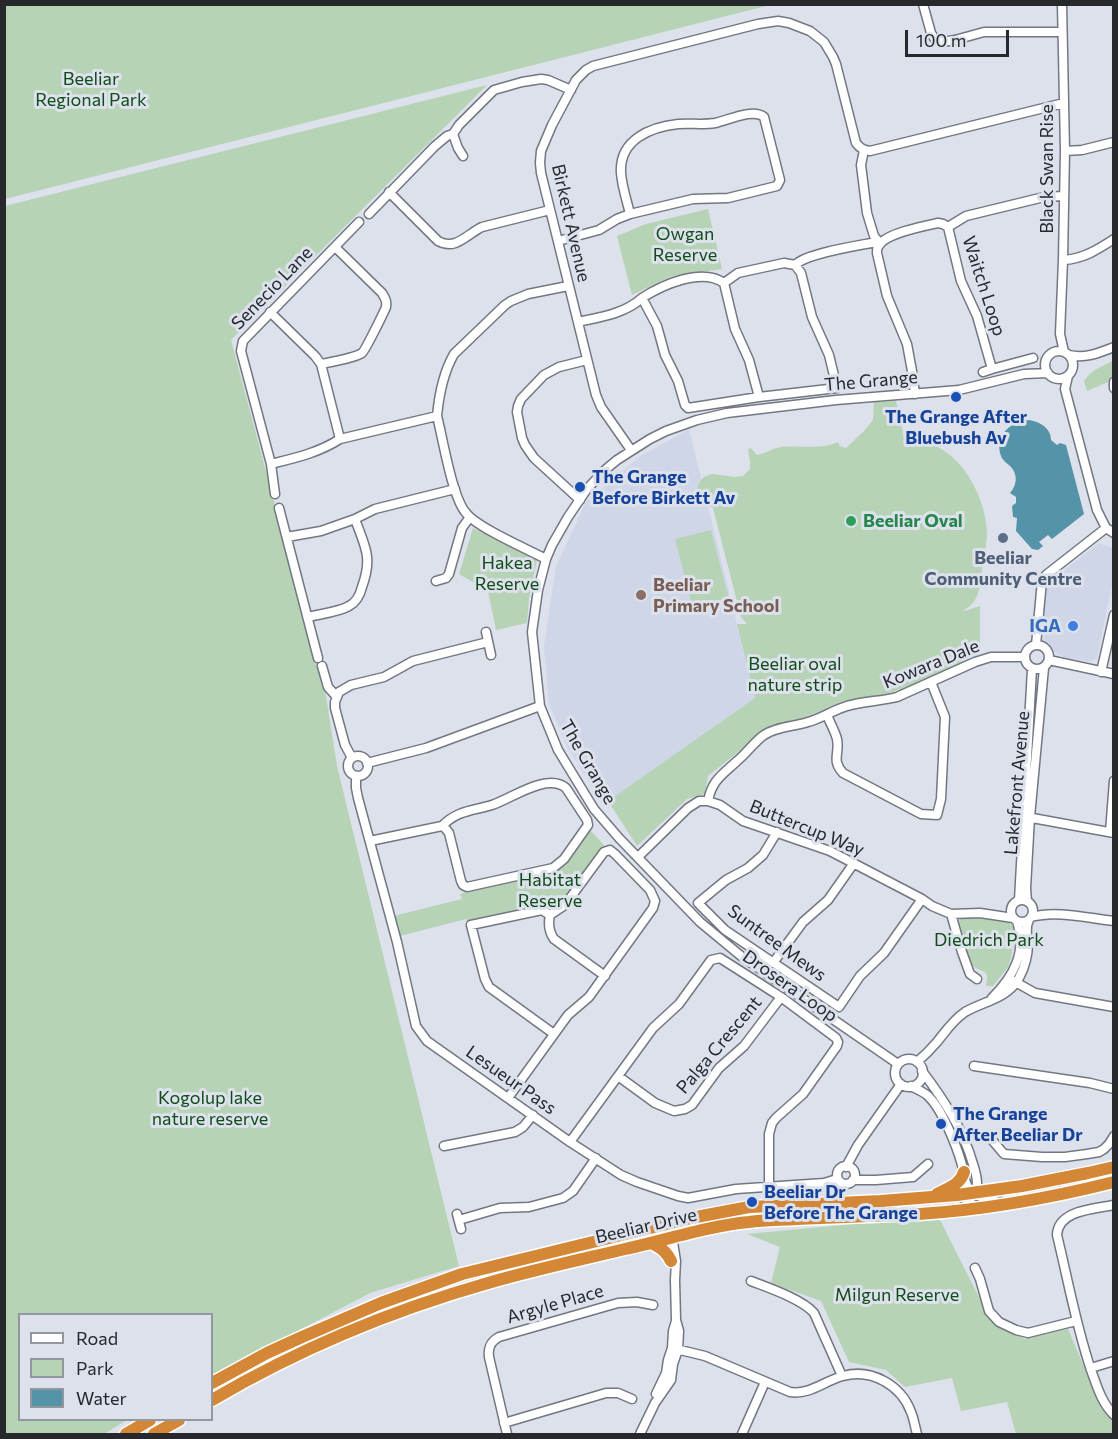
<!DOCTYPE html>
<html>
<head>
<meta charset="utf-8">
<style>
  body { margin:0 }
  #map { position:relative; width:1118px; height:1439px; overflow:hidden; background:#dce1ec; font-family:Commissioner,sans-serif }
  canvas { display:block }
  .frame { position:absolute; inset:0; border:6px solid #26282c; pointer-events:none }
  .legend { position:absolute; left:18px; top:1313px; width:195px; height:108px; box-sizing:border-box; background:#dce1ec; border:2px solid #93979f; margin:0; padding:8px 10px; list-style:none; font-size:18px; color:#26282c }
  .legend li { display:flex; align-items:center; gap:12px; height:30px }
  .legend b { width:30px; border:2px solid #93979f }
  .scale { position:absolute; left:905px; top:30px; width:104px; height:27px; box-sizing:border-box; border:3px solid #26282c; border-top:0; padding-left:8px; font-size:18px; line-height:21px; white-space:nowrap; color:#26282c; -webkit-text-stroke:4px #dce1ec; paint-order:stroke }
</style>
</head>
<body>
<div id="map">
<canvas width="1118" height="1439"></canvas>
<div class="frame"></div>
<ul class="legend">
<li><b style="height:8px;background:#fff"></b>Road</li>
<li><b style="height:16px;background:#b6d3b6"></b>Park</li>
<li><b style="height:16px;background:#5593a9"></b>Water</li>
</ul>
<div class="scale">100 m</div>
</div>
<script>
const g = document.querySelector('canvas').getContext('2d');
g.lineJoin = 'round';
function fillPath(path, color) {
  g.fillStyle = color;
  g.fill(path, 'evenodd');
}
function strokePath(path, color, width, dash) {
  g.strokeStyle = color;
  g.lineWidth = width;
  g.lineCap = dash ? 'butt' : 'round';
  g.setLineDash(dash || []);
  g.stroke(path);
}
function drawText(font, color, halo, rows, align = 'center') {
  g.font = font + ' Commissioner,sans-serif';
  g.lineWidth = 6;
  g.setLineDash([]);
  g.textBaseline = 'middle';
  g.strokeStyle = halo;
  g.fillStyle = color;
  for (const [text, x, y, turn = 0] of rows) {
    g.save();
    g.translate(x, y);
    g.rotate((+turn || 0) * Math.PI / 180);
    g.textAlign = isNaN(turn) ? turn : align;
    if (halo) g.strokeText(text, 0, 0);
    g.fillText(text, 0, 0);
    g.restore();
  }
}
fillPath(new Path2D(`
  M 689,429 L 755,698 L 608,801 L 595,792 L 567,747 L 549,704 L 544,646 L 556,566 L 586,502 L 639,457 Z
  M 1099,543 L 1113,548 L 1113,580 L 1097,658 L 1091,662 L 1064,657 L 1047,648 L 1045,643 L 1043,630 L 1047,585 L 1049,582 Z`), '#cfd6e8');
fillPath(new Path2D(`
  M 5,4 L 770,4 L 770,5 L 5,199 Z
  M 487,85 L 231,340 L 326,696 L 337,766 L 459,1266 L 370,1293 L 212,1376 L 212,1314 L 20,1314 L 20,1420 L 127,1420 L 104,1434 L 5,1434 L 5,206 Z
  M 708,209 L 722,269 L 669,277 L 632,295 L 617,236 L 646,224 Z
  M 1113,361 L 1113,380 L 1087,391 L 1084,381 C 1091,370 1102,366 1113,361 Z
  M 896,401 L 904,437 C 913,439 922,441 931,444 C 964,456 986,499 987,533 C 987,544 984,557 982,569 C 979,589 981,601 961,612 L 980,606 L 980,652 L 928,680 L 883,695 L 840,702 L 799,720 L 768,728 L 708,776 L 705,794 L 687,799 L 637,846 L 608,801 L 755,698 L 737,624 L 747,624 L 741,617 L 713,508 L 700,501 L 697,491 L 699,483 L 704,477 L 712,474 L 735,477 L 743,476 L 750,469 L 750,461 L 748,449 L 751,448 L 757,455 C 765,454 770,449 780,447 C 799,445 821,450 838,442 L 840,446 L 846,448 L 864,431 L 873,420 L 874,402 Z
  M 473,528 L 537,560 L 529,598 L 527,623 L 496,630 L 488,591 L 459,574 Z
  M 711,530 L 730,603 L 694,612 L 675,539 Z
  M 589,829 L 604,845 L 559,908 L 551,910 L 468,925 L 466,919 L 400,936 L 394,916 L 462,899 L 460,894 L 544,873 L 559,867 Z
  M 969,914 L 1004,917 L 1013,927 L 1014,936 L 1011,958 L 1008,967 L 993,986 L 986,986 C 991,966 979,974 970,963 L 958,925 C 959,918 963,916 969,914 Z
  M 938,1216 L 988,1315 L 994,1324 L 1025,1339 L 1068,1329 L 1093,1388 L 1105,1411 L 1113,1422 L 1113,1434 L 1016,1434 L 1007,1402 L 961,1411 L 952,1378 L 905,1387 L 886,1370 L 849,1362 L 821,1301 L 771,1283 L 780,1247 L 747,1234 Z`), '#b6d3b6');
fillPath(new Path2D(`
  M 1029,420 C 1040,422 1051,428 1051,440 L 1057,445 L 1060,443 L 1066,445 L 1084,514 L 1052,539 L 1048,535 L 1039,542 L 1043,546 L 1038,550 L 1032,549 L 1016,531 L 1017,518 L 1013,517 L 1012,506 L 1016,503 L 1016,497 L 1010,493 C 1017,485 1018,475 1011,467 C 1007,463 1003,461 1001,456 C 994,435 1010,422 1029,420 Z`), '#5593a9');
const minor = new Path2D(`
  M 923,4 L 931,33 L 934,38 L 942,42 L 955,40 L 984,32 L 1062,32
  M 1062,4 L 1065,151 L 1063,260 L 1060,334 L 1064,352
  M 453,134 L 458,148 L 463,156
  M 864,150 L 861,165 L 867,213 L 874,236 L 880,243
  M 1065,151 L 1082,150 L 1114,142
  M 389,192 L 438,241 C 456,251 467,234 482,227 L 550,210
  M 369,214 L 435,146 L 447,136 L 453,134 L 459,125 L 494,90 L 522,82 L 541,79 L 548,80 L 571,90
  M 948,227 L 966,216 L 1044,197 L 1064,196
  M 558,241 L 599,230 L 617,219 L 630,214 L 693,199 L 728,198 L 777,186 L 780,180 L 764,117 C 753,108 729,120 715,123 C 703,125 690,123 678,124 C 650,127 619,140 621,173 C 622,187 627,201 630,214
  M 1063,260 C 1083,259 1097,250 1114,239
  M 795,265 C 805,254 855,246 871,243 L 880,243
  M 724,283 L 735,329 L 749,360 L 759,397
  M 270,312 L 315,356 L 321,364 L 340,439
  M 578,322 C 601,317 624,314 642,298 L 657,326 L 665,355 L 678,381 L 685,405 L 688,408 L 759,397 L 837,388 L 829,355 L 812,317 L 801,273 L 795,265 L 784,263 L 738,273 L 724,283 C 702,267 662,285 642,298
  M1045 365a14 14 0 1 1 28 0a14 14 0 1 1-28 0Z
  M 1069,355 C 1085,359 1099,353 1114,347
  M 321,364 C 331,362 355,358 362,353 C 365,351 385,310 386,307 C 387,301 385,298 382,293 L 335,247
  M 983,372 L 992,369
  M 1068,376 L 1065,389 L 1097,510 L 1106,528 L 1114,533
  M 1114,382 L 1114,388
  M 915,394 L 912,371 L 907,344 L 887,296 L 877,253 C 877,248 877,248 880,244 C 888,233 924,226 938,223 L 943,224 L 948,227 L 961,281 L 977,316 L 992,369 L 1033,358
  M 631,450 L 601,407 L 596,395 C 577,321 560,247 541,173 L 540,163 L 541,151 L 552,125 L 576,80 L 586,70 L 593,66 L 758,24 L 778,21 L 789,23 L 810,31 L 824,42 L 833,57 L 836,64 L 856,143 C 860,148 863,150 870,151 L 1064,103
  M 271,464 C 295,458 318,453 340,439 L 437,416
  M 275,494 L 271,464 L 241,351 L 243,341 L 359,222
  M 580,500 L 534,458 L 525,445 L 522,438 L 517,412 L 518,406 L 521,399 L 544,375 L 559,367 L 587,360
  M 279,508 L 318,658
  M 287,537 L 321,531 L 355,519 L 375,509 L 455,489
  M 546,559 C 527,549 478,528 466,513 C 452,497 443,439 437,416 C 439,395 443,373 454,354 L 505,305 L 511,301 L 528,294 L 568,286
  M 436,581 L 446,578 L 449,574 L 462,528 L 470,517
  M 308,617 C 320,614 339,612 349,606 C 357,602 360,595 362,587 C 373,557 365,547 355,519
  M 486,632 L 491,655
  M1025 657a12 12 0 1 1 24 0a12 12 0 1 1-24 0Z
  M 1036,645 L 1042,581 L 1046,575 L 1106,528
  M 1049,660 L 1114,674
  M 322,666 L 328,687 L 337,697
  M 1101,672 L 1114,615
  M 827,715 C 830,723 835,731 837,739 C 840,754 831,760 843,773 L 921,814 L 937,815 L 941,799 L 945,717 L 931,682
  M348 766a10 10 0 1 1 20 0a10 10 0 1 1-20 0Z
  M 352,758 L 345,745 L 335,708 L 335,702 L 339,692 L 351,685 L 384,677 L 413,661 L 488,642
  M 367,763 L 426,748 L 540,706
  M 356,776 L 356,788 L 358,798 L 397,942 L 416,1026 L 427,1041 L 570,1142 L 621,1175 L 637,1182 L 678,1196 L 688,1198 L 736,1189 L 824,1183 L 837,1179
  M 708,801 C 712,780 722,775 737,761 C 747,753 754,742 764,735 C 778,726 793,727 808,722 C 823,718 836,708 851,705 C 866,701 882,701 897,697 L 975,662 L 991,657 L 1024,657
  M 1027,817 L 1114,833
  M 777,832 L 763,855 L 748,868 L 726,880 L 698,903 L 725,930 L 839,1007 L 860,976 L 884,953 L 922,899
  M 1110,832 L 1114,781
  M 370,841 L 442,826 L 445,828 L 449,833 L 461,881 L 463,885 L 467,887 L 553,868 L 564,859 L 588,825 L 587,820 L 566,788 C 547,772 511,799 492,805 C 472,811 458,810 442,826
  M 638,857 L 688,808 L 699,801 L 708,801 L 720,805 L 743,821 L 830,851 L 922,899 L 932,906 L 951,914 L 980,913 L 1013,918
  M 1019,900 L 1032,669
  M1011 911a11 11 0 1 1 22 0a11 11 0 1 1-22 0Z
  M 1027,901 L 1026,888 L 1030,817 L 1044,668
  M 951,914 L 962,952 L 970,974 L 977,979
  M 550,915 C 548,924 549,932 554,939 L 605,976
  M 1031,917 C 1057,910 1087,918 1114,921
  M 773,963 L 803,922 L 828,900 L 854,863
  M 1010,979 L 1035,993 L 1114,1007
  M 992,998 C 1014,976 1027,952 1017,921
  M895 1073a14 14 0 1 1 28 0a14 14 0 1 1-28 0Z
  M 917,1062 C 924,1056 931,1049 937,1042 C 946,1031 953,1020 965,1012 C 984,1001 1007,999 1019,978 C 1025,967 1028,955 1028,943 C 1027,935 1025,927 1029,920
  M 898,1064 L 741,956 L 700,922 L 619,838 L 594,809 L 558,750 L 540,706 L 532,632 L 538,590 L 546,559 L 552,545 L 568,517 L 587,489 L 605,470 L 617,460 L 650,439 L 666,431 L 697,420 L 727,413 L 836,400 L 959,390 L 1024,374 L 1048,373
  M 974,1066 L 1090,1083 L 1114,1089
  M 922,1071 C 944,1100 963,1129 973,1164 C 975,1170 977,1177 977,1183 C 976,1193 969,1204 960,1209
  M 618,1076 L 655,1103 L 674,1111 L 685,1109 L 692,1105 L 719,1068 L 744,1046 L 781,997
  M 911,1086 C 916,1089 922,1091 927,1095 C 942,1108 957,1147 962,1165 C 964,1172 964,1181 968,1187 C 975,1198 990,1200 1001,1202
  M 508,1098 L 568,1015 L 589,997 L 653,908 L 655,901 L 650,890 L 615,854 L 610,850 L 604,852 L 565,905 L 550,915 L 542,910 L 537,911 L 471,925 L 485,979 L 489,987 L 554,1034
  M 992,1140 L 1004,1154 L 1042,1157 L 1065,1157 L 1087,1154 L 1099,1152 L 1104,1149 L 1109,1144 L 1114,1136
  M 570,1142 L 653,1028 L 679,1004 L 711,960 L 720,958 L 781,997 L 836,1038 L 838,1042 L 837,1046 L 803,1094 L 776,1118 L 772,1123 L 769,1134 L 769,1186
  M 444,1146 L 515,1132 L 523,1127 L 533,1115
  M837 1175a9 9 0 1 1 18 0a9 9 0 1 1-18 0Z
  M 846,1167 L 858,1145 L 901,1084
  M 853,1180 L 876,1180 L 913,1177 L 928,1164
  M 1114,1205 C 1094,1209 1058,1210 1057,1235 C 1068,1280 1076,1326 1091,1370 C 1097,1386 1101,1402 1114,1415
  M 457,1214 L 461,1229
  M 459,1220 L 500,1208 L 529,1207 L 563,1198 L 573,1191 L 596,1158
  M 975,1268 L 980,1279 L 989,1311 L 999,1322 L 1016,1330 L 1028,1333 L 1076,1321
  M 751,1281 C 769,1288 802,1299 814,1313 L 842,1376
  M 672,1348 L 705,1356 L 790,1392 C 810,1395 824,1381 843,1376 C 871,1368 901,1385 911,1412 C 914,1419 915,1427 917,1434
  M 1091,1368 L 1114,1361
  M 656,1394 L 666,1373 L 668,1360 L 672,1348 L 673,1331 L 676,1321
  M 504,1423 L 606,1393 L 618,1393 L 632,1399
  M 507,1434 L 489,1357 C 488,1348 490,1342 499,1337 L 618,1303 L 637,1302 L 653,1305
  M 640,1434 L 655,1403 L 671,1380 L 673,1364 L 678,1350 L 679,1331 L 676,1320 L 675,1280 L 676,1261 L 673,1242 L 666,1235 L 657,1231 L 649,1230
  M 742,1434 L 765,1382`);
const highway = new Path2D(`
  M 937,1194 C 948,1188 960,1185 964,1172
  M 651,1243 C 661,1248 666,1251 671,1261
  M 212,1383 L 267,1353 L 302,1337 L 381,1303 L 462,1274 L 691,1218 L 749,1207 L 881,1201 L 957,1195 L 1022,1186 L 1088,1173 L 1114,1167
  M 212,1400 C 297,1350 393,1310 488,1283 C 533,1270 579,1260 625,1249 C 666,1240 708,1226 749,1222 C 765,1220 781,1220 796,1219 C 837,1217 878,1216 919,1214 C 984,1210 1050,1198 1114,1182
  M 126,1434 L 150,1420
  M 154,1434 L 179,1420`);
strokePath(minor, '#737781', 11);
strokePath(highway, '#fff', 15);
strokePath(minor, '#fff', 8);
strokePath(highway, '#d48737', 12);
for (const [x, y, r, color] of [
  [956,397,6,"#1a4fb4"],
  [580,487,6,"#1a4fb4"],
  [851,521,6,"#2e9e5b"],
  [1003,538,6,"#5c6f8a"],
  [641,595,6,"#8d6e63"],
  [1073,626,6,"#3f7fe0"],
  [941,1124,6,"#1a4fb4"],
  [752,1202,6,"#1a4fb4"]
]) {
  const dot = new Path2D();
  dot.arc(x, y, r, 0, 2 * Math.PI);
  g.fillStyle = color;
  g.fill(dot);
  strokePath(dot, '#dce1ec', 2);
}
drawText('18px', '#0f4c18', '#dce1ec', [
  ["Beeliar",91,79],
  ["Regional Park",91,100],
  ["Owgan",685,234],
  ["Reserve",685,255],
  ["Hakea",507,563],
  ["Reserve",507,584],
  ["Beeliar oval",795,664],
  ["nature strip",795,685],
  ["Habitat",550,880],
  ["Reserve",550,901],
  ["Diedrich Park",989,940],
  ["Kogolup lake",210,1098],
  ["nature reserve",210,1119],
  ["Milgun Reserve",897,1295]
]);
drawText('18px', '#26282c', '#dce1ec', [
  ["Black Swan Rise",1047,169,-90],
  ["Birkett Avenue",571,223,77],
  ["Waitch Loop",984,286,72],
  ["Senecio Lane",272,288,-46],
  ["The Grange",871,381,-5],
  ["Kowara Dale",931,664,-22],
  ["The Grange",588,762,60],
  ["Lakefront Avenue",1017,783,-85],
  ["Buttercup Way",807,828,22],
  ["Suntree Mews",777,943,36],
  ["Drosera Loop",790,986,35],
  ["Palga Crescent",719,1045,-50],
  ["Lesueur Pass",511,1080,35],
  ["Beeliar Drive",646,1226,-13],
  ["Argyle Place",555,1304,-16]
]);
drawText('bold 18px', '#164399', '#dce1ec', [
  ["The Grange After",956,417,"center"],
  ["Bluebush Av",956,438,"center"],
  ["The Grange",592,477],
  ["Before Birkett Av",592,498],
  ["The Grange",953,1114],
  ["After Beeliar Dr",953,1135],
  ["Beeliar Dr",764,1192],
  ["Before The Grange",764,1213]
], 'left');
drawText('bold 18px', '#27864d', '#dce1ec', [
  ["Beeliar Oval",863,521]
], 'left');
drawText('bold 18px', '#4e5e75', '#dce1ec', [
  ["Beeliar",1003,558],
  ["Community Centre",1003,579]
]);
drawText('bold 18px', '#785e54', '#dce1ec', [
  ["Beeliar",653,585],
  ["Primary School",653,606]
], 'left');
drawText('bold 18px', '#366cbe', '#dce1ec', [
  ["IGA",1061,626]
], 'right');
</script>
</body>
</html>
